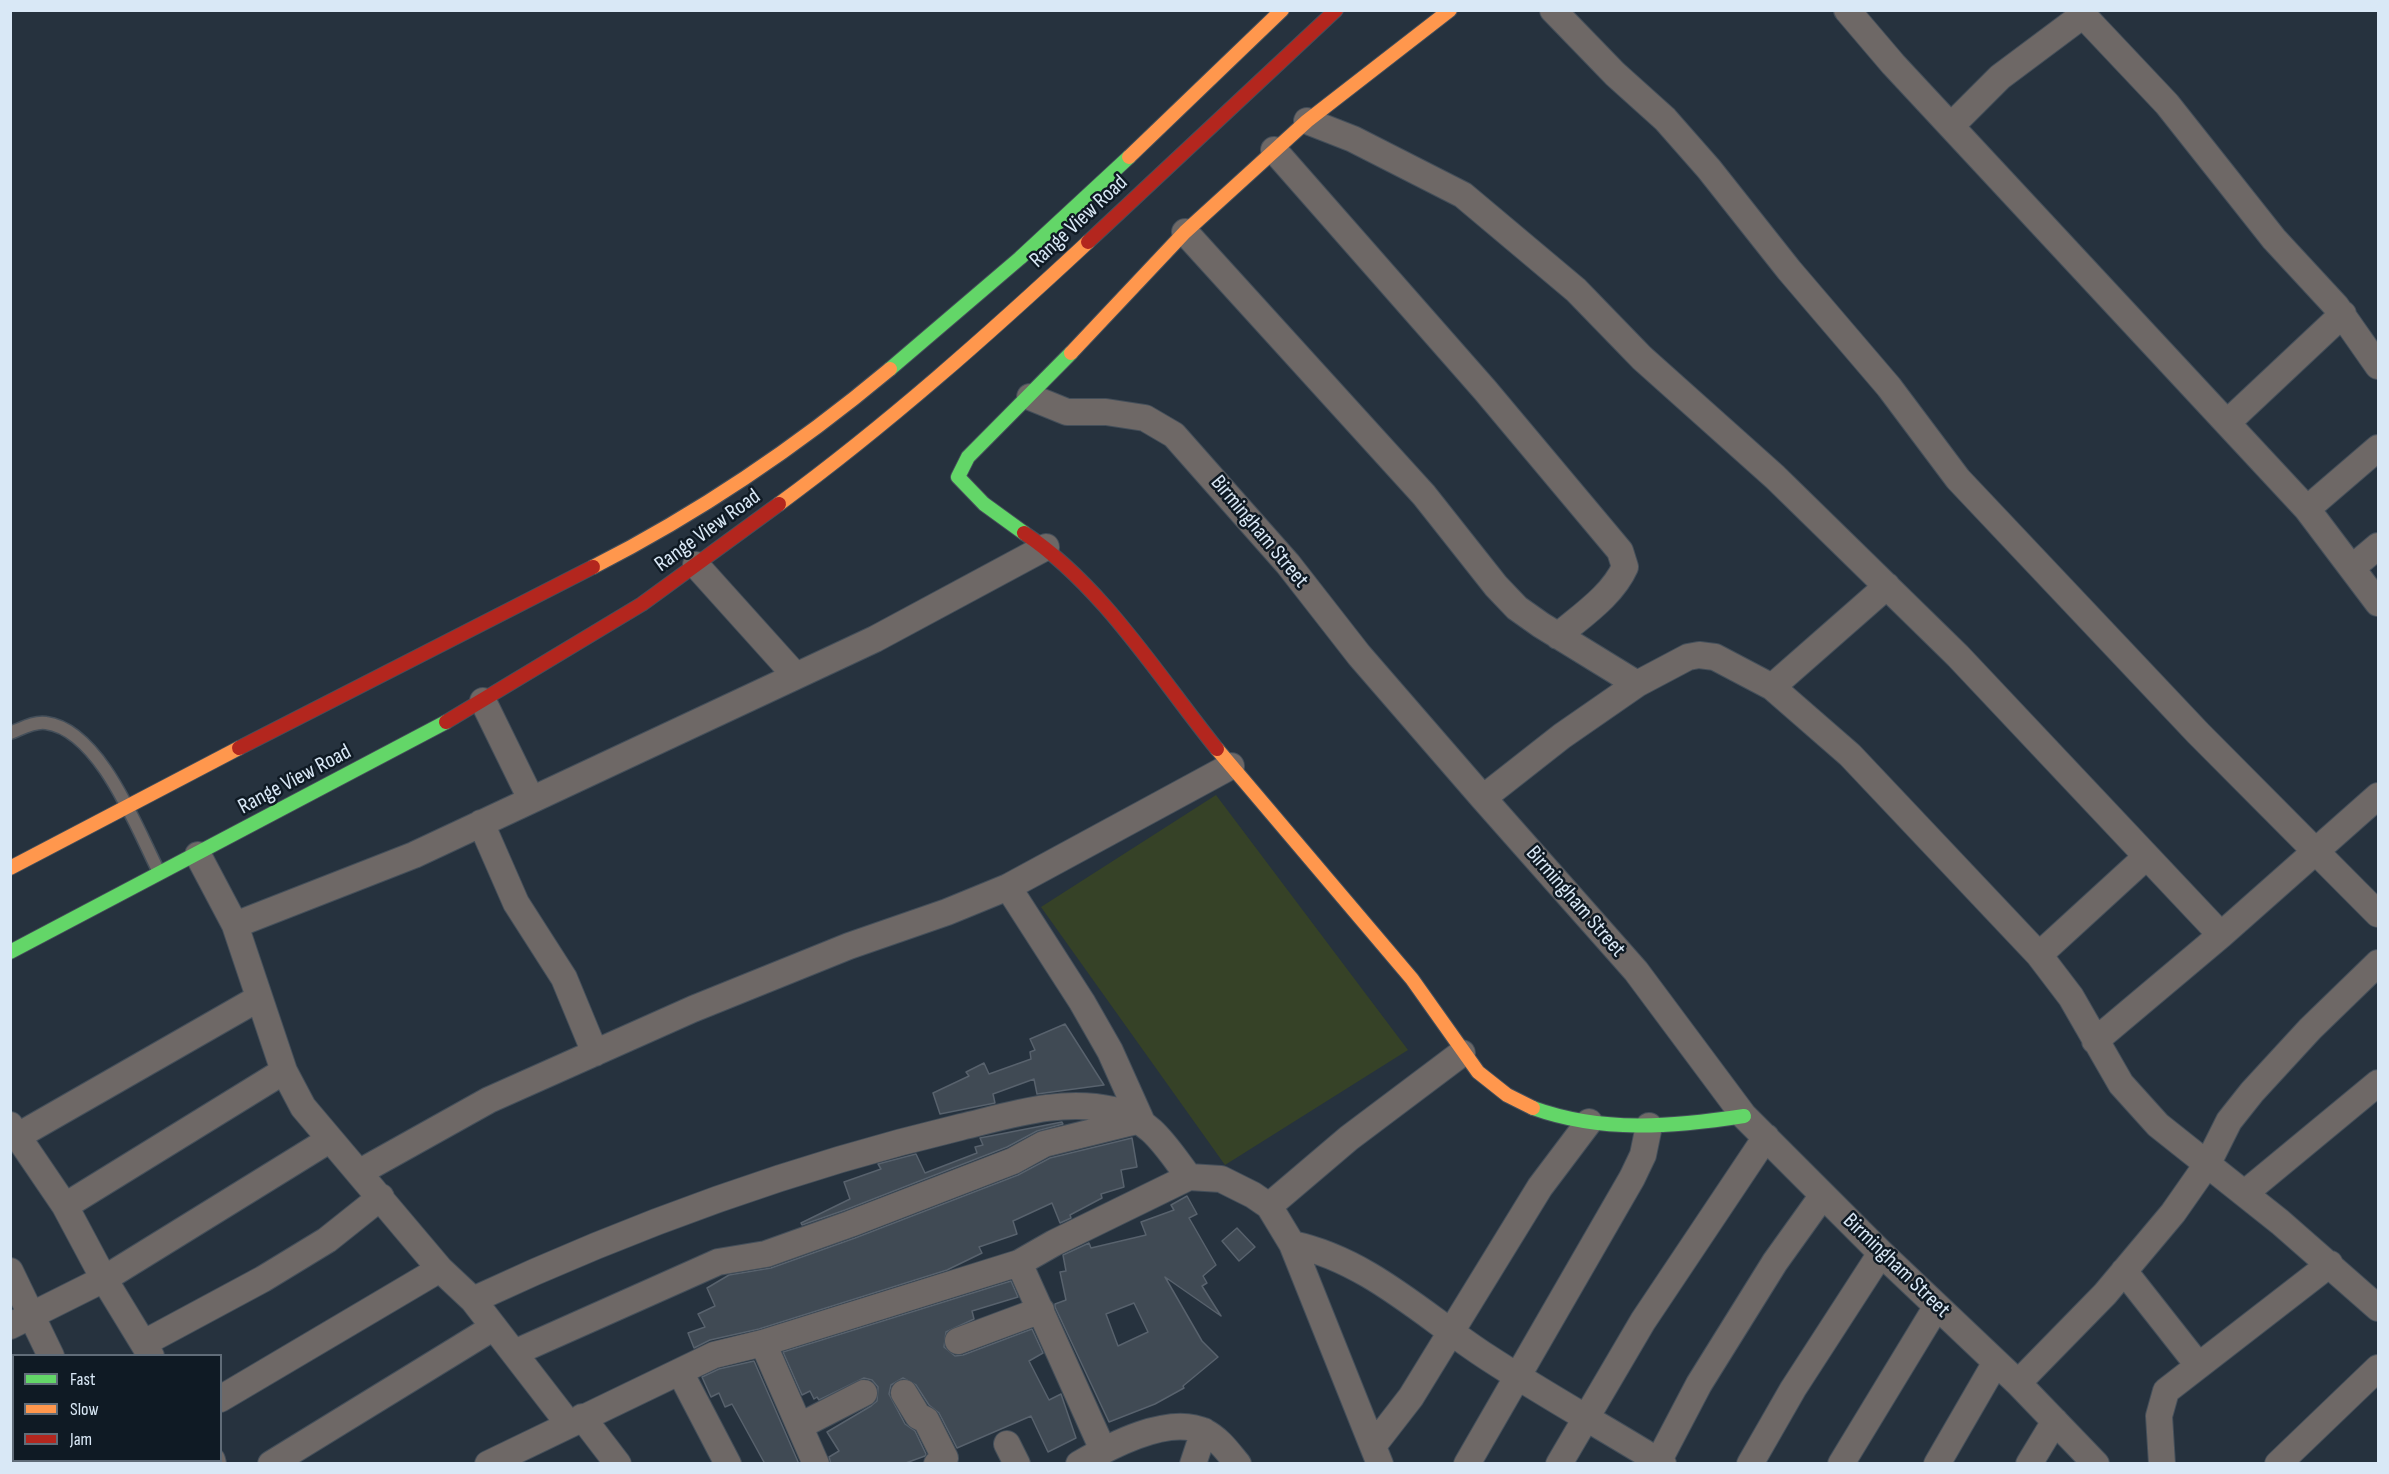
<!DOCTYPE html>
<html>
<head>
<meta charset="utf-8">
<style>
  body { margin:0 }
  #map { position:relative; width:2389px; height:1474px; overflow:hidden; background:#26323e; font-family:"Sofia Sans Condensed",sans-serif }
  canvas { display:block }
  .frame { position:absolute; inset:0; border:12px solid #d9e8f6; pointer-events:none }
  .legend { position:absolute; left:12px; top:1354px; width:210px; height:108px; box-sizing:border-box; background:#0f1a24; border:2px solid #606c78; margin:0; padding:8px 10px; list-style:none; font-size:18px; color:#d9e8f6 }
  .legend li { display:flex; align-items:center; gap:12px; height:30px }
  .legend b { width:30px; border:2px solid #606c78 }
</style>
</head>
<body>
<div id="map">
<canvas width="2389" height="1474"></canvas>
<div class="frame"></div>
<ul class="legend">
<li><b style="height:8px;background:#63d668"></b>Fast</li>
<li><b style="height:8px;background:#ff974d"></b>Slow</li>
<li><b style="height:8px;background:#b3261e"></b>Jam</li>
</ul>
</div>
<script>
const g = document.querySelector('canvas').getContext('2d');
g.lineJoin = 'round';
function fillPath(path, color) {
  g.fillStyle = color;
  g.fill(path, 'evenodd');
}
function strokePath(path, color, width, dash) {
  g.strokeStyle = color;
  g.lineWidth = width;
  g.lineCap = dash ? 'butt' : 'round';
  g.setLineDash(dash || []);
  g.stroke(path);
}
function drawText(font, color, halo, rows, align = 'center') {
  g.font = font + ' "Sofia Sans Condensed",sans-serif';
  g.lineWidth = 5;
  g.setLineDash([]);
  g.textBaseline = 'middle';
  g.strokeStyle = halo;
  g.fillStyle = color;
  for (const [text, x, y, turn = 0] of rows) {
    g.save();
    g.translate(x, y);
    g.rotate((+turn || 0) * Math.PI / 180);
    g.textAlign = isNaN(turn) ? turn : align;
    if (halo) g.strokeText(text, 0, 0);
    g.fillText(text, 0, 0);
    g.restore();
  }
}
fillPath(new Path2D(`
  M 1216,795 L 1408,1050 L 1225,1165 L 1041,907 Z`), '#364227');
const building = new Path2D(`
  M 1065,1024 L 1104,1085 L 1037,1094 L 1034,1079 L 993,1094 L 995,1103 L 940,1114 L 933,1093 L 969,1076 L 966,1072 L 984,1063 L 989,1074 L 1031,1059 L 1030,1052 L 1035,1050 L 1030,1039 Z
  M 1062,1122 L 1063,1124 L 1037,1131 L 1007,1147 L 845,1210 L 802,1225 L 801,1223 L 850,1199 L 844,1182 L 881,1169 L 878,1164 L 916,1154 L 925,1173 L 977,1153 L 975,1147 L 983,1145 L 980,1138 Z
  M 1132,1138 L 1137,1167 L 1121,1170 L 1124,1187 L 1101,1194 L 1102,1198 L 1070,1215 L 1071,1218 L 1060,1223 L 1052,1203 L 1013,1221 L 1017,1234 L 979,1247 L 982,1253 L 947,1270 L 759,1329 L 710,1340 L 694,1348 L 688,1333 L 705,1327 L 698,1314 L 715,1306 L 707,1288 L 729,1275 L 771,1268 L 855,1238 L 1018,1175 L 1050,1158 Z
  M 1187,1196 L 1197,1214 L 1189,1218 L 1216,1265 L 1203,1276 L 1207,1283 L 1202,1286 L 1221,1316 L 1165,1277 L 1202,1341 L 1218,1357 L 1183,1386 L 1184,1388 L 1155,1404 L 1109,1422 L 1055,1307 L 1055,1304 L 1066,1300 L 1060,1272 L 1066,1271 L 1063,1255 L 1089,1243 L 1091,1248 L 1146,1235 L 1141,1222 L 1174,1210 L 1171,1205 ZM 1134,1303 L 1148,1332 L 1118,1346 L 1106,1314 Z
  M 1237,1228 L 1255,1247 L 1239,1261 L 1222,1241 Z
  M 1011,1281 L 1018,1297 L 972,1311 L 974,1319 L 946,1332 L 944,1347 L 955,1356 L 963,1355 L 1032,1329 L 1043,1353 L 1029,1361 L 1049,1400 L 1061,1394 L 1076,1438 L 1048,1452 L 1031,1416 L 957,1448 L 939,1413 L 929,1405 L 916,1385 L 903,1378 L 891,1385 L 889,1394 L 905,1424 L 915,1431 L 926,1454 L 925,1456 L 903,1464 L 831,1464 L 829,1457 L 839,1451 L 827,1432 L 871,1406 L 877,1401 L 878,1387 L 872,1380 L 864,1378 L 819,1400 L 817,1397 L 814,1399 L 810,1391 L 802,1395 L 783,1352 Z
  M 754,1361 L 775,1409 L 799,1464 L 765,1464 L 732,1404 L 725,1407 L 719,1393 L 711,1397 L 702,1377 L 719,1369 Z`);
fillPath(building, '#404a54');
strokePath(building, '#58626d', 1.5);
const lane = new Path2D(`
  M 10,733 C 21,729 34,721 46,723 C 100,730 137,829 159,872`);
const street = new Path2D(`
  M 1553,10 L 1615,74 L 1665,119 L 1709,169 L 1789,270 L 1889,387 L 1958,479 L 2198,733 L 2378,914
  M 1847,10 L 1893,64 L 2307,509 L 2378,603
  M 2083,15 L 2167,104 L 2274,239 L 2336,306 L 2378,366
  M 1307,121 L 1353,139 L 1463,195 L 1576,290 L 1642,358 L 1775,477 L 1958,656 L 2221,935
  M 1951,126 L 2000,77 L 2083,15 L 2082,10
  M 1274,150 L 1485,390 L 1620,551 L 1625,567 C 1612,596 1581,616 1558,636
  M 1185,232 L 1424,495 L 1496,586 L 1517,608 L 1541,625 L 1637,684
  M 1030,397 L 1067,412 L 1106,412 L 1145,418 L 1174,435 L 1288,564 L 1359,655 L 1483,798 L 1636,971 L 1744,1116 L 1881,1253 L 2018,1383 L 2096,1464
  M 2228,422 L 2343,314
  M 2307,509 L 2378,448
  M 696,565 L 795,675
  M 2353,567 L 2378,546
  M 1772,687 L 1887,586
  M 483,701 L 531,799
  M 1483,798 L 1562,736 L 1637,684 L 1688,657 L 1699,655 L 1715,657 L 1772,687 L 1850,755 L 2039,955 L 2071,997 L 2121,1084 L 2158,1125 L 2280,1222 L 2378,1308
  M 481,823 L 516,903 L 564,978 L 595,1053
  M 198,855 L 235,925 L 284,1071 L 303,1107 L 440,1269 L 473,1300 L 568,1423
  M 235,925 L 414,855 L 875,639 L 1046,547
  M 2039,955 L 2146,857
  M 2095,1041 L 2221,935 L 2378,796
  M 10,1125 L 65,1206 L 104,1279 L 151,1356
  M 18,1136 L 259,998
  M 360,1172 L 489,1100 L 693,1009 L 849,946 L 947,912 L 1008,887 L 1231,766
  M 2245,1193 L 2378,1083
  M 65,1206 L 284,1071
  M 1269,1206 L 1349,1138 L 1462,1053
  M 1292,1244 C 1368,1260 1424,1316 1487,1357 C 1545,1395 1605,1428 1663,1464
  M 1019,1263 L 1103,1450
  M 10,1271 L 51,1356
  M 2124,1271 L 2198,1365
  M 473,1300 C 629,1227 794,1167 961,1127 C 1011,1115 1062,1098 1113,1110 C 1152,1120 1166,1147 1189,1177
  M 10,1326 L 104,1279 L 329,1140
  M 958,1341 L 1041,1310
  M 144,1343 L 263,1279 L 327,1240 L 381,1197
  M 763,1343 L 816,1464
  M 514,1353 L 718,1262 L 766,1254 L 850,1224 L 1013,1161 L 1044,1144 L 1141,1120 L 1110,1051 L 1082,1002 L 1008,887
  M 680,1372 L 728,1464
  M 2018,1383 L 2105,1294 L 2173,1213 L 2208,1163 L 2229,1121 L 2252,1092 L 2310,1029 L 2378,963
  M 904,1393 L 918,1416 L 926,1420 L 945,1458 L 937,1464
  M 220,1399 L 440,1269
  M 582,1417 L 618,1464
  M 800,1426 L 864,1393
  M 1007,1444 L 1017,1464
  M 1373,1446 L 1411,1397 L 1540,1187 L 1589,1122
  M 103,1460 L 104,1464
  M 212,1460 L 213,1464
  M 271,1464 L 494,1327
  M 488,1464 L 714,1355 L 763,1343 L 1019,1263 L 1054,1243 L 1189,1177 L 1221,1179 L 1253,1195 L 1269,1206 L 1292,1244 L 1380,1464
  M 1079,1464 C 1110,1446 1170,1414 1205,1432 C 1219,1439 1228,1452 1238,1464
  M 1193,1464 L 1204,1431
  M 1467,1464 L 1632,1178 L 1643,1155 L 1649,1126
  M 1559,1464 L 1643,1321 L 1766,1137
  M 1657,1464 L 1699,1384 L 1775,1262 L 1823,1195
  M 1750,1464 L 1793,1389 L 1881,1253
  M 1841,1464 L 1937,1306
  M 1937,1464 L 1996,1362
  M 2029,1464 L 2055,1421
  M 2162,1464 L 2159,1416 L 2166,1391 L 2330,1264
  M 2278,1464 L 2378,1368`);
const fast = new Path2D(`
  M 890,369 L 1020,258 L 1129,157
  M 1024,533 L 984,504 L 958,477 L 968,457 L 1071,353
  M 10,952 L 446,722
  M 1533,1108 C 1602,1133 1673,1127 1744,1116`);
const slow = new Path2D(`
  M 1129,157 L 1282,10
  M 1071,353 L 1185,232 L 1307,121 L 1450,10
  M 779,504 C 888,424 989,334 1088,242
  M 593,567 C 699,513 798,446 890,369
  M 1217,749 L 1412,979 L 1478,1072 L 1507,1095 L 1533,1108
  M 10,868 L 239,748`);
const jam = new Path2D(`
  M 1088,242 L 1336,10
  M 1024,533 C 1103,586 1158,676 1217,749
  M 446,722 L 642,604 L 779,504
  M 239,748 L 593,567`);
strokePath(lane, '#444f5a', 15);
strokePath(street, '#444f5a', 28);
strokePath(fast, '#444f5a', 16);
strokePath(slow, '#444f5a', 16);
strokePath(jam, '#444f5a', 16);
strokePath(lane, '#6e6866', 12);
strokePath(street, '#6e6866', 26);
strokePath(fast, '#63d668', 14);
strokePath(slow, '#ff974d', 14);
strokePath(jam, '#b3261e', 14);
drawText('22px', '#d9e8f6', '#0f1a24', [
  ["Range View Road",1079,222,-43],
  ["Range View Road",708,531,-36],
  ["Birmingham Street",1259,532,50],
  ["Range View Road",295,780,-28],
  ["Birmingham Street",1575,902,49],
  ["Birmingham Street",1896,1266,44]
]);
</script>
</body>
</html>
